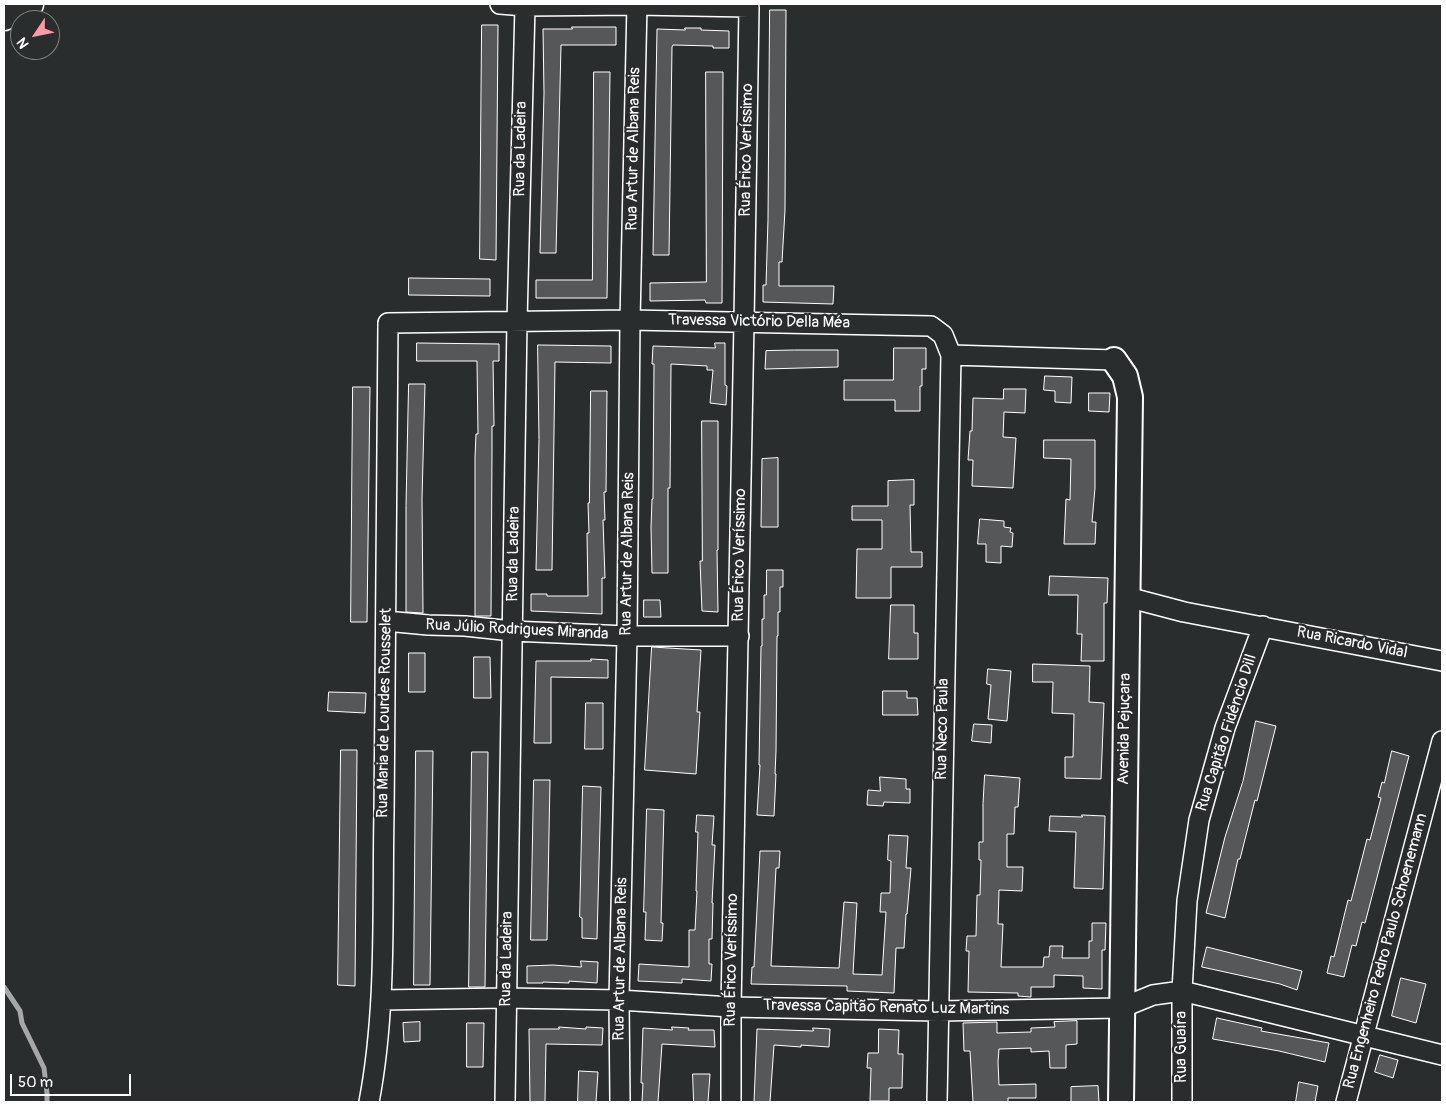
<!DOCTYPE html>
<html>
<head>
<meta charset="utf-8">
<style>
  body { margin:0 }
  #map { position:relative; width:1446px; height:1106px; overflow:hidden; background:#2a2d2e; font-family:Pangolin,sans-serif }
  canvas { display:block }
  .frame { position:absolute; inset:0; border:5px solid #fff; pointer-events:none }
  .north { position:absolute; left:10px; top:10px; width:50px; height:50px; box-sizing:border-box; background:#2a2d2e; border:1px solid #7f8182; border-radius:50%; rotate:236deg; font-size:14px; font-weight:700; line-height:20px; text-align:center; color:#fff }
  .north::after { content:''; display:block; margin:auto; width:18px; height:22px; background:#ff9aa2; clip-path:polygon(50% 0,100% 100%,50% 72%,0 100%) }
  .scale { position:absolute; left:10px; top:1074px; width:121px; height:22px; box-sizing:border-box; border:2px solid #fff; border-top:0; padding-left:6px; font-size:15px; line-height:18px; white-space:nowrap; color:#fff; -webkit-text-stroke:4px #2a2d2e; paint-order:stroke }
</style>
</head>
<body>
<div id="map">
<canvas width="1446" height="1106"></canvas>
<div class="frame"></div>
<div class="north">N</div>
<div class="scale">50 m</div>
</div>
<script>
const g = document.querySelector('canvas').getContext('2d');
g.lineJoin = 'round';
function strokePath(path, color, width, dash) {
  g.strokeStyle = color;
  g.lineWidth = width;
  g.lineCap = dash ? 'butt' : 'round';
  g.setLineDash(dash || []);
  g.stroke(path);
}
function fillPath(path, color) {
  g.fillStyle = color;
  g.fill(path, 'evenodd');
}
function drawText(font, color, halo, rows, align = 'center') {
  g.font = font + ' Pangolin,sans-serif';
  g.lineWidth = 4.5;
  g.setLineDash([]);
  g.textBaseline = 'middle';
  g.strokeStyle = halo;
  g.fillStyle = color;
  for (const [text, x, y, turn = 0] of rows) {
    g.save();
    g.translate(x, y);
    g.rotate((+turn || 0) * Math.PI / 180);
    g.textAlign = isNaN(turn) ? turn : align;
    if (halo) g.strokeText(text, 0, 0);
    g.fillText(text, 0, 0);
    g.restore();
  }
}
strokePath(new Path2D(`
  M 4,987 L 20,1011 L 22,1023 L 44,1068 L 47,1093 L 47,1102`), '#a6a7a7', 5);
const building = new Path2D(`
  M 770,10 L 786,10 L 785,210 L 782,262 L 779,262 L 779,286 L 834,286 L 833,304 L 763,302 L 763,285 L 766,285 L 768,220 Z
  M 482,25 L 498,25 L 496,260 L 480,259 Z
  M 572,27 L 616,27 L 616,45 L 561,45 L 556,253 L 540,253 L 544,93 L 543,29 L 572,29 Z
  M 685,28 L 701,28 L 701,30 L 729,31 L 729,48 L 713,48 L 713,46 L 673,45 L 672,47 L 669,255 L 653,255 L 657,29 L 685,30 Z
  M 594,72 L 610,72 L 607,298 L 536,298 L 536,280 L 592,280 Z
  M 706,72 L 723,72 L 722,303 L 706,303 L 705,300 L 650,301 L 650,283 L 706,282 Z
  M 409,278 L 490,279 L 490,296 L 409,295 Z
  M 417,343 L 499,344 L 499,361 L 493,361 L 494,426 L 492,426 L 492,451 L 491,616 L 475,616 L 475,457 L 476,434 L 478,434 L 477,361 L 417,361 Z
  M 715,343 L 725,343 L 725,385 L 727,386 L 726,405 L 710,403 L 713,370 L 707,370 L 707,366 L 671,364 L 670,488 L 668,488 L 668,573 L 652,573 L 651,528 L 652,499 L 653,499 L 654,364 L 652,364 L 653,346 L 715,348 Z
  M 538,345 L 611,346 L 611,363 L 555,362 L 552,570 L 536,570 L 539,440 Z
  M 894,348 L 926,348 L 926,369 L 922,369 L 922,386 L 920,386 L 920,411 L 895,411 L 895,400 L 844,400 L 844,380 L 893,380 Z
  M 795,350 L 838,350 L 838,367 L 765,369 L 766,351 Z
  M 1045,376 L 1072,377 L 1071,403 L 1055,402 L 1055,391 L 1044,390 Z
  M 409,384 L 425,384 L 422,499 L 423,613 L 406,612 L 406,506 Z
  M 353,387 L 370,387 L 367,622 L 351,622 Z
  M 1004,389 L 1026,389 L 1025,413 L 1004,412 L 1003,437 L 1016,438 L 1013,488 L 972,486 L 973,460 L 968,460 L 970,431 L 972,431 L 973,398 L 1003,399 Z
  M 591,391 L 607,391 L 606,492 L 604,492 L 605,520 L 603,520 L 605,578 L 602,578 L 602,614 L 531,611 L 531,594 L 547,594 L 547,596 L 588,596 L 587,533 L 589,533 L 588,503 L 589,503 Z
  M 1089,393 L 1110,393 L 1109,412 L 1089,411 Z
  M 702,421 L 718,421 L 718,550 L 717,550 L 718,612 L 702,611 L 700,561 L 702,561 Z
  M 1044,440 L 1095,440 L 1095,488 L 1092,522 L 1096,522 L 1095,544 L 1064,544 L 1066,499 L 1070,500 L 1071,459 L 1044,458 Z
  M 778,458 L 778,527 L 761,527 L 762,459 Z
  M 914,480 L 914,505 L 910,505 L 911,552 L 922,552 L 922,567 L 891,567 L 891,598 L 856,598 L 857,549 L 882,549 L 882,520 L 852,520 L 852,506 L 888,506 L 888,481 Z
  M 980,519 L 1004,521 L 1004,527 L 1011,528 L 1010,532 L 1013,533 L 1012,547 L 1001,546 L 1001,563 L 986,562 L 986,544 L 978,544 Z
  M 767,570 L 783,570 L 783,587 L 780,587 L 780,612 L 778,612 L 778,636 L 777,636 L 776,751 L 775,774 L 776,774 L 774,816 L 757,815 L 760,765 L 759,765 L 761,646 L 762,646 L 762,619 L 764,619 L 764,595 L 766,595 Z
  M 1050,576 L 1108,578 L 1107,603 L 1104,603 L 1104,661 L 1081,661 L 1082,634 L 1077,634 L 1078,595 L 1049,595 Z
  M 644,600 L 660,600 L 661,617 L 644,617 Z
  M 891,605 L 914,605 L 914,633 L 918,633 L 918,659 L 889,659 Z
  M 652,647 L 701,650 L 697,712 L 700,712 L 696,774 L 645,770 Z
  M 409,653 L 425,653 L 425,692 L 409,692 Z
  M 474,657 L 490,657 L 491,698 L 474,698 Z
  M 591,659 L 608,660 L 608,678 L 551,677 L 551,743 L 534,743 L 536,661 L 591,661 Z
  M 1033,664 L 1090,666 L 1089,702 L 1104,703 L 1101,779 L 1065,778 L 1065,757 L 1073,757 L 1074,714 L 1052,713 L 1053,682 L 1033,682 Z
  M 988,669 L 1011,671 L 1007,721 L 988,719 L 991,685 L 987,684 Z
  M 883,691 L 907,691 L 907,698 L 917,698 L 918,715 L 883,715 Z
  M 329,692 L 366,693 L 365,713 L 328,711 Z
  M 586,703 L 603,703 L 603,749 L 585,749 Z
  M 1256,721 L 1276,726 L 1257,801 L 1255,800 L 1240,859 L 1238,859 L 1225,918 L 1206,913 L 1225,837 L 1243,781 Z
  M 974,724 L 992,725 L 991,743 L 972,741 Z
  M 341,750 L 357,750 L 355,986 L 338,985 Z
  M 416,751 L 433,751 L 430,985 L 414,985 Z
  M 1392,751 L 1409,756 L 1365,923 L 1362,922 L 1356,946 L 1352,945 L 1344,977 L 1327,973 L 1331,956 L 1334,957 L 1348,900 L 1351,901 L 1367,839 L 1370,840 L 1381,798 L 1378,797 L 1382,782 L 1384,783 Z
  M 472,752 L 488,752 L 485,987 L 469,987 Z
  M 985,775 L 1020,778 L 1018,807 L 1015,807 L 1014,834 L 1007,834 L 1007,867 L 1023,867 L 1022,891 L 999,890 L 998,924 L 1003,924 L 1001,967 L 1043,967 L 1044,957 L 1049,957 L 1050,946 L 1063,946 L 1062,958 L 1089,958 L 1089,941 L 1092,941 L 1092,923 L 1106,923 L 1105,950 L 1102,950 L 1102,989 L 1083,988 L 1083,976 L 1054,975 L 1054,987 L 1031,987 L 1031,997 L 1018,996 L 1018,993 L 968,992 L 969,951 L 966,951 L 967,936 L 976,936 L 977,895 L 980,895 L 981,860 L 979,860 L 979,842 L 983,842 L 983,804 Z
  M 880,777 L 906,779 L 906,789 L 910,789 L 910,803 L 884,802 L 883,806 L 867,805 L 868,790 L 880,791 Z
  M 534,780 L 550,780 L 547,940 L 531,940 Z
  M 583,786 L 601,787 L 597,939 L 582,938 L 582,918 L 580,917 Z
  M 647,809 L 664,810 L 661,923 L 663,923 L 662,941 L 645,940 L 646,912 L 644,912 Z
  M 697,815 L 714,816 L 712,845 L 715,845 L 712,903 L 713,903 L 712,939 L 709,939 L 709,964 L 712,964 L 711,981 L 682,979 L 682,983 L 638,981 L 639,964 L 689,967 L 689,930 L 695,930 L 697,891 L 696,891 L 698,832 L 696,832 Z
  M 1082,815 L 1105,816 L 1103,889 L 1074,888 L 1076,832 L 1049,831 L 1050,816 L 1082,817 Z
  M 889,835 L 908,836 L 906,868 L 911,868 L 907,914 L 906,914 L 904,948 L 896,948 L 894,993 L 847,991 L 847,986 L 751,984 L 752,967 L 754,967 L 760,851 L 780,851 L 779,868 L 776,868 L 771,966 L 839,968 L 844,902 L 857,903 L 853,974 L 882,975 L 886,912 L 880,912 L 881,893 L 890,893 L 891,861 L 888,860 Z
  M 1207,947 L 1302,971 L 1297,990 L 1280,984 L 1202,967 Z
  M 581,961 L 598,962 L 597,983 L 569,981 L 569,983 L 543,982 L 543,983 L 527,983 L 527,966 L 553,965 L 581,967 Z
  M 1401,978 L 1426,984 L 1416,1023 L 1392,1016 Z
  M 1217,1018 L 1262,1028 L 1261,1031 L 1329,1043 L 1325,1062 L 1279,1051 L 1213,1039 Z
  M 1077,1021 L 1077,1044 L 1066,1045 L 1066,1068 L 1050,1068 L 1049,1051 L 1031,1052 L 1031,1048 L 999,1049 L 998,1062 L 999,1085 L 1036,1084 L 1036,1098 L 1008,1098 L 1008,1102 L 973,1102 L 970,1051 L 964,1051 L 963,1023 L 997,1022 L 997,1033 L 1031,1032 L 1031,1028 L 1055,1027 L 1054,1022 Z
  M 420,1022 L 420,1041 L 404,1042 L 403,1023 Z
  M 467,1023 L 484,1023 L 483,1067 L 467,1067 Z
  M 559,1027 L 586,1029 L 586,1027 L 603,1028 L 602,1045 L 546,1044 L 545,1102 L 530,1102 L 529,1029 L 559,1029 Z
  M 672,1027 L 689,1028 L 688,1030 L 714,1030 L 715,1047 L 662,1044 L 658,1102 L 642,1102 L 643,1083 L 641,1083 L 643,1028 L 672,1030 Z
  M 813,1028 L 830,1029 L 829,1047 L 801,1045 L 801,1047 L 774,1045 L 770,1102 L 754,1102 L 757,1029 L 813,1031 Z
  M 879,1029 L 899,1030 L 898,1054 L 903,1054 L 902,1088 L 889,1088 L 889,1101 L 870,1101 L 871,1068 L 867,1068 L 868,1053 L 878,1053 Z
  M 1380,1055 L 1398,1060 L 1393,1078 L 1375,1072 Z
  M 579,1071 L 598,1072 L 596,1102 L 578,1102 Z
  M 693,1074 L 710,1074 L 708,1102 L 694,1102 Z
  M 1299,1082 L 1318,1086 L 1315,1102 L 1296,1102 Z
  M 1098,1086 L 1099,1102 L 1071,1102 L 1071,1087 Z`);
fillPath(building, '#555758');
strokePath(building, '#fff', 1);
const minor = new Path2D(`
  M 500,4 L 525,6 L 637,5 L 749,7 L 744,322 L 731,1007 L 731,1102
  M 1127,597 L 1184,612 L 1442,661
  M 386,621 L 428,625 L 465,626 L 512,631 L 627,636 L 739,636
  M 381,1000 L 506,998 L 619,1000 L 731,1007 L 938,1011 L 1121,1008 L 1153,995 L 1182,991 L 1442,1055
  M 369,1102 C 387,1008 382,909 384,813 C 386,650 387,487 388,323 L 630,320 L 931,326 L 943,335 L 951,355 L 1114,360
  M 505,1102 L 517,321 L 525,6
  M 620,1102 L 619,1000 L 627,636 L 630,320 L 637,4
  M 937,1102 L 951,355
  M 1182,1102 L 1182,991 L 1187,901 L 1199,820 L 1225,728 L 1263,626
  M 1346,1102 L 1442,741`);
const tertiary = new Path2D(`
  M 1114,360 L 1125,376 L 1130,397 L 1121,1102`);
const trunk = new Path2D(`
  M 4,16 L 29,4`);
strokePath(minor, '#fff', 22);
strokePath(tertiary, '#fff', 28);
strokePath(trunk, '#fff', 31);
strokePath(minor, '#2a2d2e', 19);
strokePath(tertiary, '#2a2d2e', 24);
strokePath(trunk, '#2a2d2e', 28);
drawText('16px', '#fff', '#2a2d2e', [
  ["Rua da Ladeira",521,149,-89],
  ["Rua Artur de Albana Reis",634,149,-89],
  ["Rua Érico Veríssimo",747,150,-89],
  ["Travessa Victório Della Méa",759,322,1],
  ["Rua da Ladeira",514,554,-89],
  ["Rua Artur de Albana Reis",628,554,-89],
  ["Rua Érico Veríssimo",740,555,-89],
  ["Rua Júlio Rodrigues Miranda",517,630,3],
  ["Rua Ricardo Vidal",1352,643,11],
  ["Rua Maria de Lourdes Rousselet",385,713,-89],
  ["Rua Neco Paula",943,729,-89],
  ["Avenida Pejuçara",1125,729,-89],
  ["Rua Capitão Fidêncio Dill",1227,733,-72],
  ["Rua Engenheiro Pedro Paulo Schoenemann",1386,951,-75],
  ["Rua da Ladeira",507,959,-89],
  ["Rua Artur de Albana Reis",621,959,-89],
  ["Rua Érico Veríssimo",732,960,-89],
  ["Travessa Capitão Renato Luz Martins",886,1008,1],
  ["Rua Guaíra",1182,1047,-90]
]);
</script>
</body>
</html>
